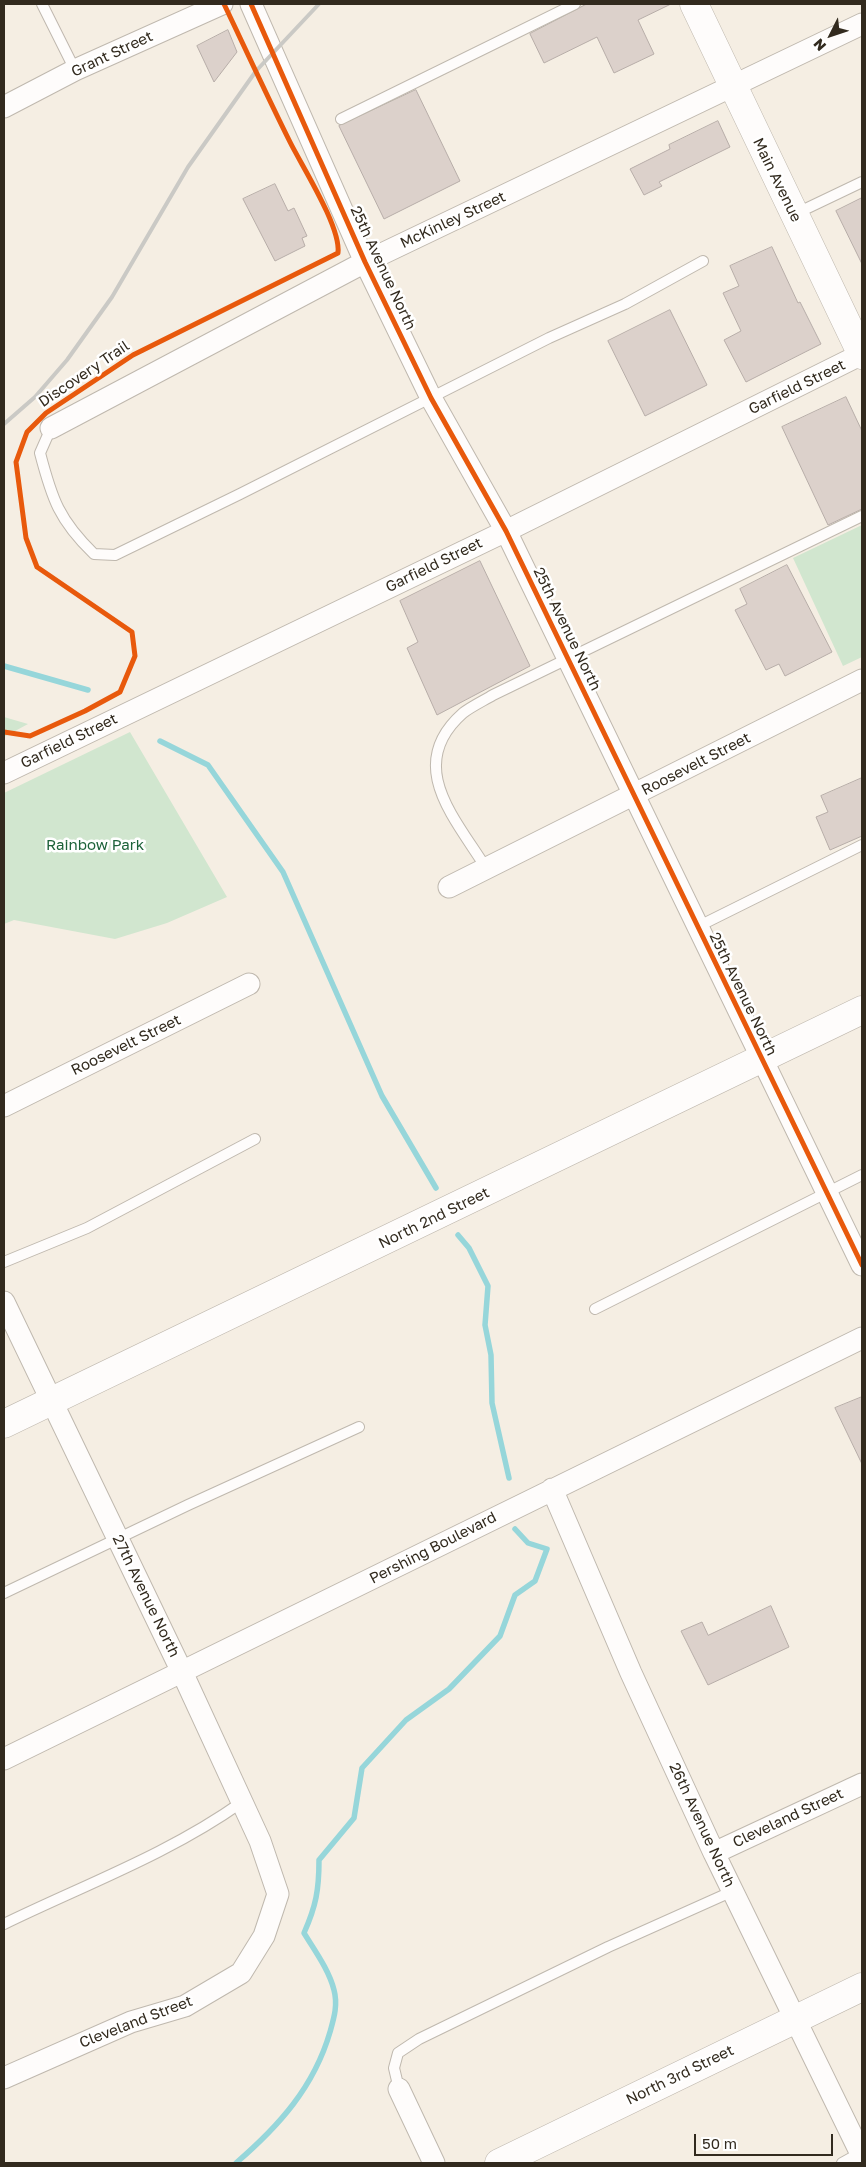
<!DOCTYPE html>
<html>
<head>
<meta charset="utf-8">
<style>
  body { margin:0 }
  #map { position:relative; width:866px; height:2167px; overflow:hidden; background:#f5eee3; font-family:"Golos Text",sans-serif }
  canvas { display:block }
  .frame { position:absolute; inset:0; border:5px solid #322a1e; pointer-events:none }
  .north { position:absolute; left:806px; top:10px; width:50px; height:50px; -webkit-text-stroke:4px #fff; paint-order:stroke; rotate:229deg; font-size:14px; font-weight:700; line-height:20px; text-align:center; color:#322a1e }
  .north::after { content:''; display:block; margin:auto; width:18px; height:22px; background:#322a1e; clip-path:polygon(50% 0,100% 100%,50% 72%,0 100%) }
  .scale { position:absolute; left:694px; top:2134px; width:139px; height:22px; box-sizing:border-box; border:2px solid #322a1e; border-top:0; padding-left:6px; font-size:15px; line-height:18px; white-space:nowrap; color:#322a1e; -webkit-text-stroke:4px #fff; paint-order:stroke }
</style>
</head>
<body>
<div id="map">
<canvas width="866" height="2167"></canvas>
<div class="frame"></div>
<div class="north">N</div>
<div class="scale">50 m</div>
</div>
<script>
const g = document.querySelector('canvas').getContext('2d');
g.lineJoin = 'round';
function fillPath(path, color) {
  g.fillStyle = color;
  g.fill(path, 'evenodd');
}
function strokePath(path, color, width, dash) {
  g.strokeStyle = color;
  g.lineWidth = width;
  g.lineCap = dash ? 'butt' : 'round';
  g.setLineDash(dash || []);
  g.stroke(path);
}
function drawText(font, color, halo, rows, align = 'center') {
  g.font = font + ' "Golos Text",sans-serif';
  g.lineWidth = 5;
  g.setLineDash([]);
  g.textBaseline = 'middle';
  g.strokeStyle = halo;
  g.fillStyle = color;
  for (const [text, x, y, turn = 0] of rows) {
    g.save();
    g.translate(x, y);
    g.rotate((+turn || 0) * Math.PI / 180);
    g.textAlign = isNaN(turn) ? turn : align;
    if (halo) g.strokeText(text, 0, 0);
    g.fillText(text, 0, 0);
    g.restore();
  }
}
fillPath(new Path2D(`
  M 862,525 L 862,657 L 843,666 L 793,558 Z
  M 4,717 L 28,724 L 4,737 Z
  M 130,732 L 227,897 L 167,923 L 115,939 L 14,920 L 4,924 L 4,793 Z`), '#d1e6cf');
strokePath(new Path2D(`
  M 4,666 L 88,690
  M 160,741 L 208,765 L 283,872 L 382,1096 L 436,1188
  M 458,1235 L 469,1248 L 488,1286 L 485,1325 L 491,1355 L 492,1403 L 509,1478
  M 236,2163 C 279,2126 314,2087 330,2032 C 334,2018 338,2005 334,1990 C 329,1970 315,1951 304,1933 C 316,1906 319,1890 319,1860 L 354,1818 L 362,1768 L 406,1720 L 449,1689 L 500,1636 L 515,1595 L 535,1581 L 547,1549 L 528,1543 L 515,1529`), '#96d6da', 5.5);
const building = new Path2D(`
  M 587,4 L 671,4 L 638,20 L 654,54 L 614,73 L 597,37 L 544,63 L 530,34 Z
  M 228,30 L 237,52 L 214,82 L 197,46 Z
  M 416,90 L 460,181 L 384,219 L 339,126 Z
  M 718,121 L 730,147 L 659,182 L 662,186 L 644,195 L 630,169 L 670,149 L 669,145 Z
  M 275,184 L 288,211 L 294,208 L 307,236 L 302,238 L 305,246 L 275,261 L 243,199 Z
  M 862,198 L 862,264 L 836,211 Z
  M 772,247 L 798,303 L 800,302 L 821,344 L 746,382 L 724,340 L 741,331 L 723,293 L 739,286 L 730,266 Z
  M 670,310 L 707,385 L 645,416 L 608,341 Z
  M 846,397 L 862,431 L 862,509 L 828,525 L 782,427 Z
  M 480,561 L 530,666 L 437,715 L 407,648 L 418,642 L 400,601 Z
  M 787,565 L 832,652 L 785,676 L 779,664 L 766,670 L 735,610 L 747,604 L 740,589 Z
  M 862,778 L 862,836 L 830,850 L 816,817 L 828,812 L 821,796 Z
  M 862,1397 L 862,1464 L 835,1408 Z
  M 771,1606 L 789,1647 L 708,1685 L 681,1631 L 702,1622 L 708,1635 Z`);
fillPath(building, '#dcd1cb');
strokePath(building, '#b7ada8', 1);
const lane = new Path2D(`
  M 42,4 L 75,70
  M 341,119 L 575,4
  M 795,214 L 862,182
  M 51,428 L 40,453 C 52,499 59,520 94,554 L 115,555 L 240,494 L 549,338 L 625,304 L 703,261
  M 486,868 C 455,818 404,765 463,713 C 472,706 483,701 493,695 L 862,516
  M 697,927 L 862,845
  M 4,1262 L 87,1228 L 255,1139
  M 595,1309 L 862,1175
  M 4,1593 L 188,1505 L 359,1427
  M 4,1924 C 84,1885 169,1854 242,1802
  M 399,2089 L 394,2068 L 398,2053 L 419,2039 L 608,1947 L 733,1891
  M 842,2163 L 862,2152`);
const street = new Path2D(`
  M 251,4 L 365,262 L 431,398 L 506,531 L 862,1265
  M 4,107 L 75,70 L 222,4
  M 51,428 L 365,262 L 862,24
  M 4,773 L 506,531 L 862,354
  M 449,887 L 862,680
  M 4,1106 L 249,984
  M 4,1302 L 182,1672 L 260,1841 L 278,1894 L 264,1936 L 241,1973 L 185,2006 L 131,2022 L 4,2078
  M 552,1489 L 631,1673 L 714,1853 L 862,2156
  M 4,1759 L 862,1338
  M 714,1853 L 862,1784
  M 399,2089 L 434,2163`);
const secondary = new Path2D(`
  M 694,4 L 862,355
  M 4,1424 L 862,1010`);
const primary = new Path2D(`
  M 499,2163 L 862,1987`);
strokePath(lane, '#bfb8ae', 12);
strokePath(street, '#bfb8ae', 23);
strokePath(secondary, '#bfb8ae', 29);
strokePath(primary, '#bfb8ae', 29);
strokePath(lane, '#fefcfb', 10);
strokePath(street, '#fefcfb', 21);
strokePath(secondary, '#fefcfb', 28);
strokePath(primary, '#fefcfb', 28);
strokePath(new Path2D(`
  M 4,424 L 35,397 L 67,360 L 112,297 L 188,167 L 256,71 L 319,4`), '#cac9c5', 4);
strokePath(new Path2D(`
  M 251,4 L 365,262 L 431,398 L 506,531 L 862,1265
  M 4,732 L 30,736 L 85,711 L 120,692 L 135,656 L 132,632 L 37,567 L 26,538 L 16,462 L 27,432 L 46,413 L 133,355 L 338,253 C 341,227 303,168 290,142 C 267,96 246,50 224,4`), '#e8590c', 5);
drawText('15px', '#322a1e', '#fff', [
  ["Grant Street",112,54,-25],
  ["Main Avenue",777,180,64],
  ["McKinley Street",453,220,-25],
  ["25th Avenue North",383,268,65],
  ["Discovery Trail",84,374,-34],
  ["Garfield Street",797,387,-26],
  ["Garfield Street",434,565,-26],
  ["25th Avenue North",567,629,64],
  ["Garfield Street",69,741,-26],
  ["Roosevelt Street",696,764,-27],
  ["25th Avenue North",743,994,64],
  ["Roosevelt Street",126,1045,-26],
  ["North 2nd Street",434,1218,-26],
  ["Pershing Boulevard",433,1548,-27],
  ["27th Avenue North",146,1596,64],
  ["Cleveland Street",788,1818,-25],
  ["26th Avenue North",702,1825,65],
  ["Cleveland Street",136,2022,-21],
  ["North 3rd Street",680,2075,-26]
]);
drawText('15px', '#1d623a', '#fff', [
  ["Rainbow Park",95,845]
]);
</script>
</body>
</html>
